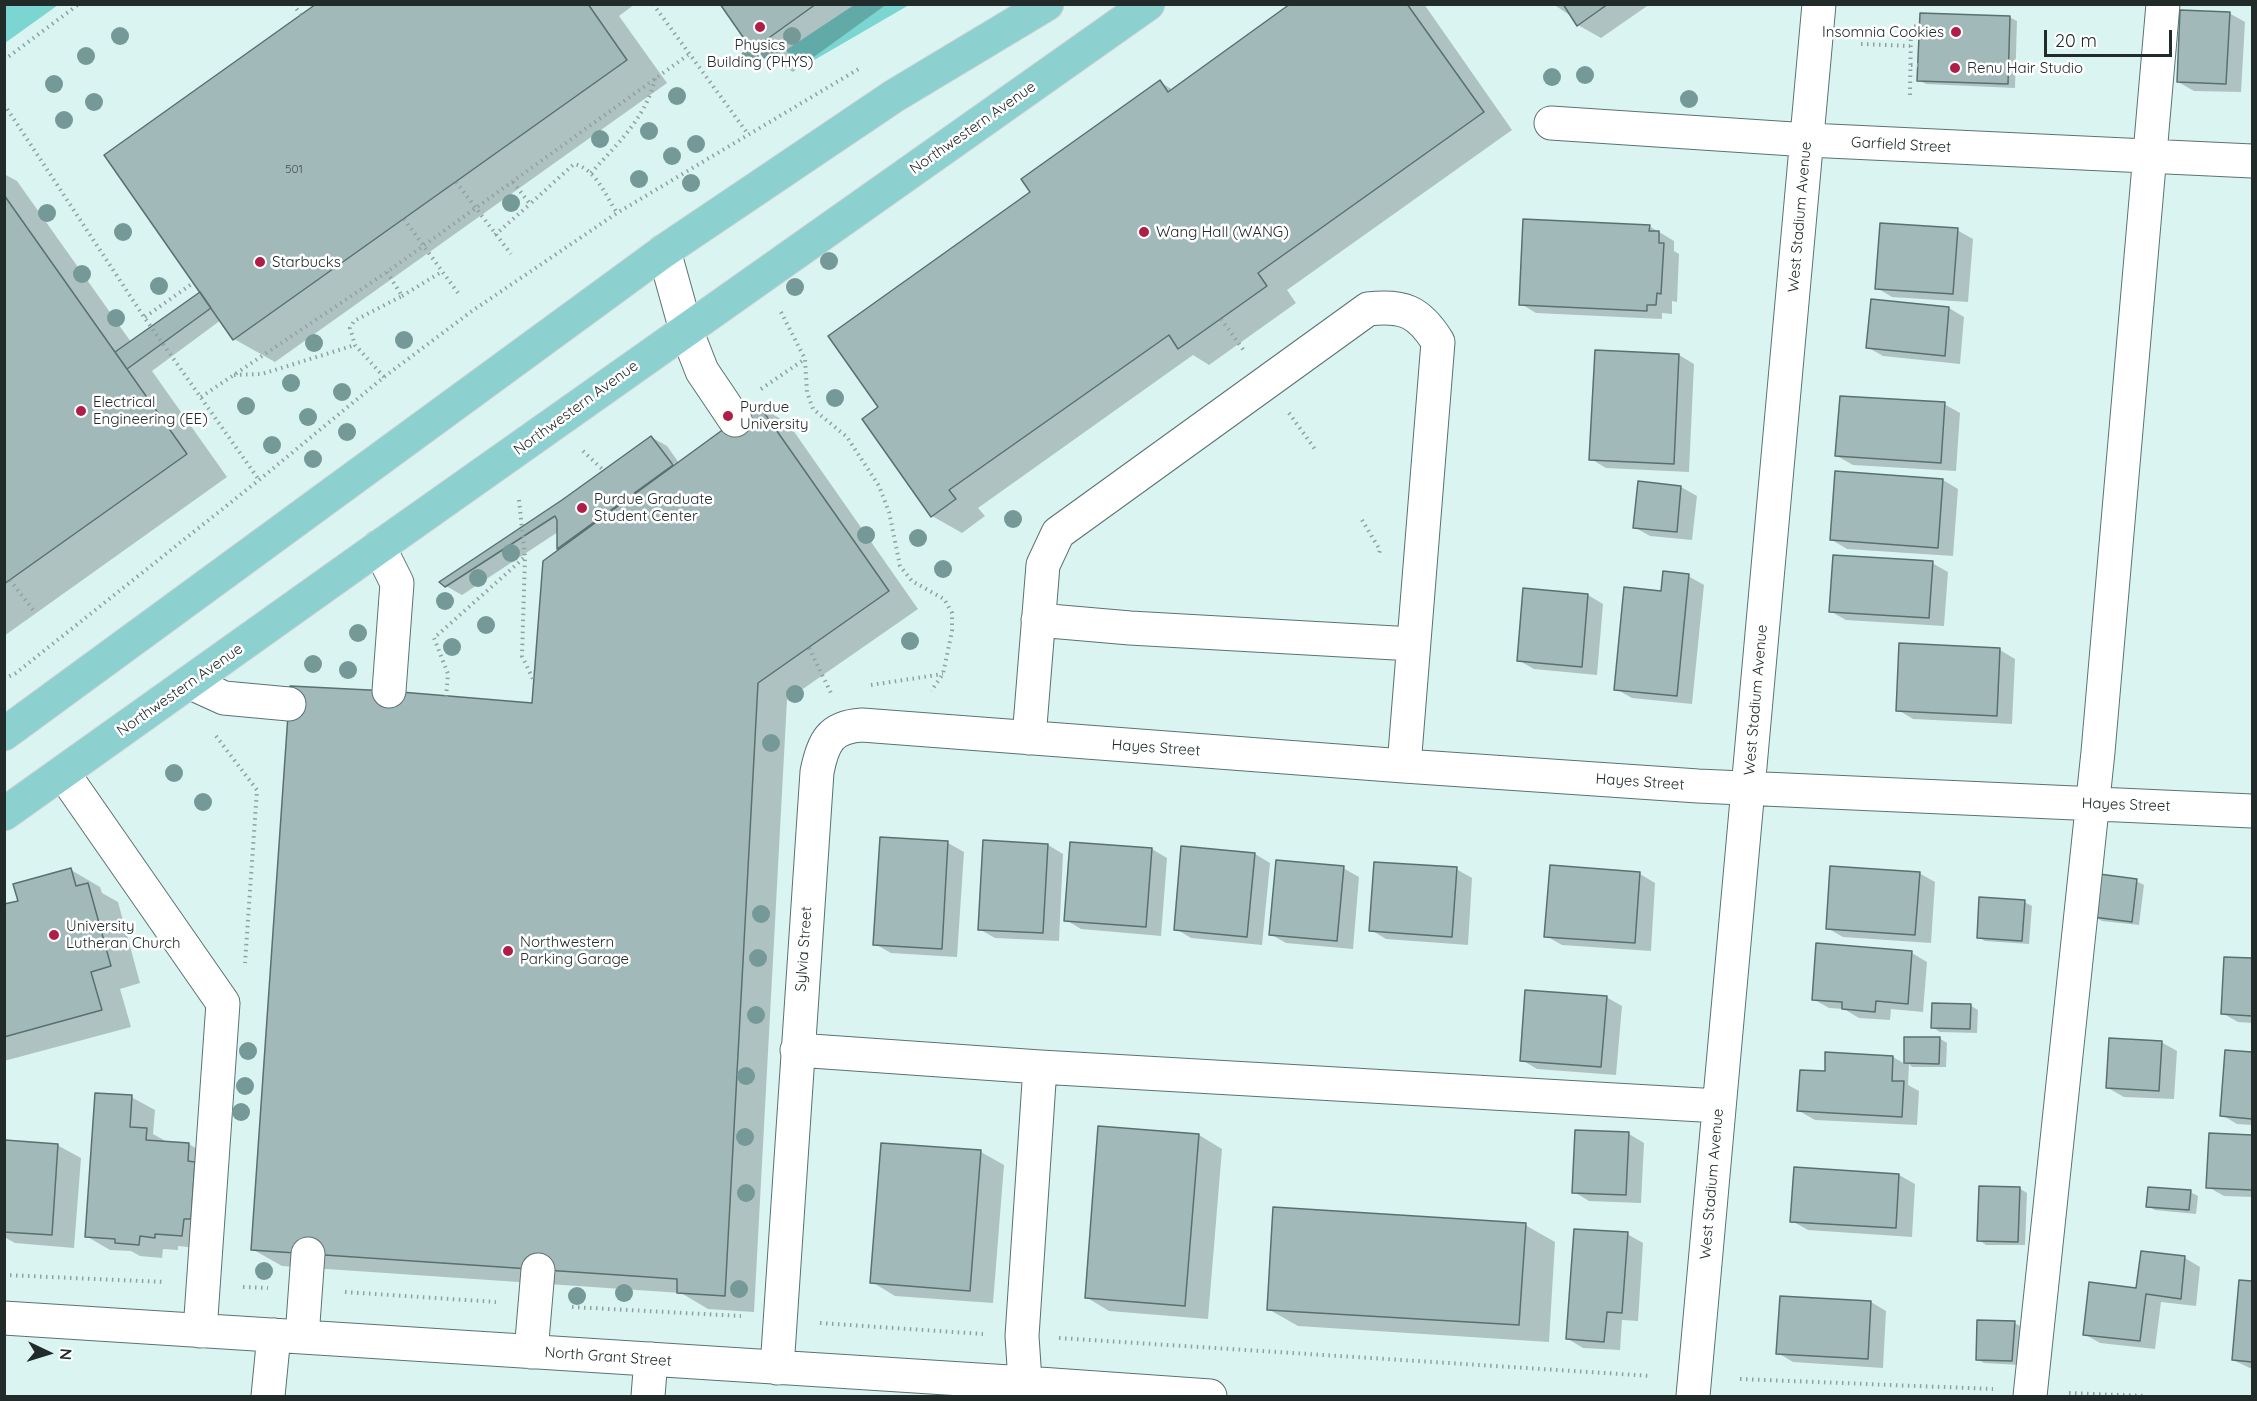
<!DOCTYPE html>
<html>
<head>
<meta charset="utf-8">
<style>
  body { margin:0 }
  #map { position:relative; width:2257px; height:1401px; overflow:hidden; background:#daf4f2; font-family:Quicksand,sans-serif }
  canvas { display:block }
  .frame { position:absolute; inset:0; border:6px solid #212b2a; pointer-events:none }
  .north { position:absolute; left:18px; top:1323px; width:60px; height:60px; -webkit-text-stroke:4px #fff; paint-order:stroke; rotate:94deg; font-size:16px; font-weight:700; line-height:24px; text-align:center; color:#212b2a }
  .north::after { content:''; display:block; margin:auto; width:21px; height:27px; background:#212b2a; clip-path:polygon(50% 0,100% 100%,50% 72%,0 100%) }
  .scale { position:absolute; left:2044px; top:30px; width:128px; height:27px; box-sizing:border-box; border:3px solid #212b2a; border-top:0; padding-left:8px; font-size:18px; line-height:21px; white-space:nowrap; color:#212b2a; -webkit-text-stroke:4px #fff; paint-order:stroke }
</style>
</head>
<body>
<div id="map">
<canvas width="2257" height="1401"></canvas>
<div class="frame"></div>
<div class="north">N</div>
<div class="scale">20 m</div>
</div>
<script>
const g = document.querySelector('canvas').getContext('2d');
g.lineJoin = 'round';
function fillPath(path, color) {
  g.fillStyle = color;
  g.fill(path, 'evenodd');
}
function strokePath(path, color, width, dash) {
  g.strokeStyle = color;
  g.lineWidth = width;
  g.lineCap = dash ? 'butt' : 'round';
  g.setLineDash(dash || []);
  g.stroke(path);
}
function drawText(font, color, halo, rows, align = 'center') {
  g.font = font + ' Quicksand,sans-serif';
  g.lineWidth = 5;
  g.setLineDash([]);
  g.textBaseline = 'middle';
  g.strokeStyle = halo;
  g.fillStyle = color;
  for (const [text, x, y, turn = 0] of rows) {
    g.save();
    g.translate(x, y);
    g.rotate((+turn || 0) * Math.PI / 180);
    g.textAlign = isNaN(turn) ? turn : align;
    if (halo) g.strokeText(text, 0, 0);
    g.fillText(text, 0, 0);
    g.restore();
  }
}
fillPath(new Path2D(`
  M 5,4 L 58,4 L 58,5 L 5,43 Z
  M 854,5 L 909,5 L 804,66 L 797,67 L 786,50 Z`), '#7bd5d1');
fillPath(new Path2D(`
  M 319,4 L 635,4 L 619,16 L 667,83 L 275,362 L 234,339 L 221,320 L 152,371 L 227,477 L 4,636 L 4,174 L 17,181 L 131,342 L 202,292 Z
  M 722,4 L 887,4 L 793,72 L 753,49 Z
  M 1293,4 L 1424,4 L 1512,130 L 1287,290 L 1296,303 L 1209,365 L 1193,355 L 978,508 L 985,516 L 962,533 L 932,516 L 880,407 L 1032,192 L 1160,82 L 1173,90 Z
  M 1553,4 L 1650,4 L 1601,38 L 1578,25 L 1574,18 Z
  M 2229,13 L 2245,22 L 2241,92 L 2194,91 L 2178,82 Z
  M 2009,17 L 2017,21 L 2015,88 L 1926,84 L 1919,80 Z
  M 1649,226 L 1674,241 L 1674,251 L 1679,254 L 1677,302 L 1672,301 L 1672,314 L 1662,313 L 1662,319 L 1536,313 L 1521,304 Z
  M 1957,230 L 1973,239 L 1968,302 L 1892,297 L 1877,288 Z
  M 1949,308 L 1964,317 L 1960,364 L 1883,356 L 1867,347 Z
  M 1679,355 L 1694,364 L 1689,472 L 1606,468 L 1591,459 Z
  M 1944,404 L 1960,413 L 1956,471 L 1853,465 L 1837,456 Z
  M 758,406 L 788,423 L 918,609 L 787,700 L 754,1312 L 708,1309 L 681,1293 L 282,1266 L 252,1249 L 533,704 L 561,550 L 558,549 L 558,532 L 462,595 L 446,586 L 651,437 L 667,446 L 679,463 ZM 667,460 L 676,465 L 674,467 L 666,462 Z
  M 1943,480 L 1958,489 L 1953,556 L 1847,549 L 1832,540 Z
  M 1639,483 L 1681,487 L 1697,496 L 1692,540 L 1650,536 L 1634,527 Z
  M 1932,563 L 1948,572 L 1944,626 L 1846,620 L 1830,611 Z
  M 1688,576 L 1704,585 L 1692,704 L 1632,698 L 1616,689 L 1662,592 Z
  M 1588,595 L 1603,604 L 1597,675 L 1534,669 L 1518,660 Z
  M 2000,650 L 2015,659 L 2012,724 L 1913,719 L 1898,710 Z
  M 881,839 L 948,843 L 964,852 L 957,957 L 891,953 L 875,944 Z
  M 1048,845 L 1063,854 L 1059,941 L 995,938 L 979,929 Z
  M 1152,849 L 1167,858 L 1161,936 L 1081,929 L 1066,920 Z
  M 1255,854 L 1270,863 L 1262,945 L 1191,938 L 1176,929 Z
  M 1343,868 L 1359,877 L 1353,949 L 1286,943 L 1270,934 Z
  M 1456,869 L 1472,878 L 1468,945 L 1386,939 L 1371,930 Z
  M 71,870 L 100,887 L 102,893 L 118,902 L 140,983 L 120,989 L 131,1027 L 4,1061 L 4,906 L 20,902 Z
  M 1919,873 L 1935,882 L 1931,943 L 1843,937 L 1827,928 Z
  M 1640,874 L 1655,883 L 1651,951 L 1562,945 L 1546,936 Z
  M 2136,881 L 2144,885 L 2139,925 L 2102,921 L 2095,917 Z
  M 2024,902 L 2032,906 L 2029,944 L 1985,941 L 1978,937 Z
  M 1912,953 L 1927,962 L 1923,1012 L 1891,1009 L 1890,1020 L 1859,1018 L 1844,1009 L 1829,1008 L 1813,999 Z
  M 2226,958 L 2252,960 L 2252,1023 L 2238,1022 L 2222,1013 Z
  M 1606,997 L 1622,1006 L 1616,1075 L 1537,1069 L 1522,1060 Z
  M 1971,1006 L 1978,1010 L 1977,1033 L 1940,1032 L 1932,1027 Z
  M 1905,1038 L 1939,1038 L 1947,1043 L 1946,1067 L 1912,1067 L 1909,1064 L 1908,1085 L 1919,1091 L 1917,1125 L 1815,1120 L 1799,1111 L 1826,1072 L 1893,1057 L 1905,1064 Z
  M 2161,1042 L 2177,1051 L 2174,1099 L 2124,1097 L 2108,1088 Z
  M 2227,1051 L 2252,1054 L 2252,1125 L 2237,1124 L 2222,1115 Z
  M 131,1097 L 155,1110 L 153,1134 L 169,1143 L 189,1144 L 212,1158 L 205,1249 L 178,1246 L 178,1250 L 163,1249 L 162,1258 L 140,1256 L 131,1251 L 110,1250 L 86,1236 Z
  M 1629,1134 L 1644,1143 L 1641,1203 L 1589,1201 L 1574,1192 Z
  M 2210,1134 L 2252,1136 L 2252,1197 L 2224,1196 L 2208,1187 Z
  M 1199,1135 L 1222,1149 L 1208,1319 L 1109,1311 L 1086,1297 Z
  M 6,1141 L 57,1145 L 81,1158 L 74,1248 L 15,1243 L 4,1237 Z
  M 981,1152 L 1004,1165 L 993,1303 L 895,1296 L 872,1282 Z
  M 1899,1175 L 1915,1184 L 1912,1237 L 1808,1230 L 1792,1221 Z
  M 2019,1188 L 2027,1193 L 2025,1245 L 1986,1245 L 1979,1240 Z
  M 2190,1192 L 2198,1196 L 2196,1214 L 2155,1210 L 2148,1206 Z
  M 1525,1225 L 1555,1242 L 1549,1342 L 1298,1326 L 1268,1309 Z
  M 1627,1234 L 1643,1243 L 1638,1321 L 1622,1320 L 1620,1350 L 1583,1348 L 1568,1339 Z
  M 2185,1258 L 2200,1267 L 2196,1306 L 2161,1302 L 2155,1349 L 2100,1343 L 2084,1334 L 2137,1289 Z
  M 2240,1281 L 2252,1282 L 2252,1369 L 2233,1360 Z
  M 1871,1302 L 1886,1311 L 1883,1368 L 1793,1362 L 1778,1353 Z
  M 2014,1323 L 2022,1327 L 2020,1365 L 1984,1363 L 1977,1359 Z`), '#0003');
const building = new Path2D(`
  M 316,4 L 588,4 L 627,60 L 233,340 L 104,155 Z
  M 720,4 L 816,4 L 752,50 Z
  M 1290,4 L 1407,4 L 1484,112 L 1258,273 L 1267,286 L 1178,349 L 1169,335 L 949,490 L 956,499 L 931,517 L 862,419 L 878,407 L 828,336 L 1030,192 L 1021,179 L 1160,80 L 1168,92 Z
  M 1563,4 L 1608,4 L 1577,26 Z
  M 2180,10 L 2230,12 L 2226,84 L 2177,82 Z
  M 1920,13 L 2010,16 L 2008,84 L 1917,81 Z
  M 4,195 L 187,454 L 4,584 Z
  M 1523,219 L 1650,225 L 1649,231 L 1659,231 L 1659,243 L 1664,243 L 1661,294 L 1657,293 L 1656,305 L 1647,305 L 1647,311 L 1519,305 Z
  M 1880,223 L 1958,228 L 1953,294 L 1875,289 Z
  M 200,292 L 211,308 L 127,369 L 115,352 Z
  M 1871,299 L 1949,307 L 1945,356 L 1866,348 Z
  M 1595,350 L 1679,354 L 1674,464 L 1589,460 Z
  M 1840,396 L 1945,402 L 1941,463 L 1835,456 Z
  M 758,404 L 889,591 L 758,683 L 725,1296 L 677,1293 L 677,1279 L 251,1250 L 290,686 L 389,691 L 532,703 L 543,561 Z
  M 651,436 L 673,465 L 557,549 L 557,520 L 555,516 L 445,587 L 439,582 L 562,500 Z
  M 1835,471 L 1943,479 L 1938,548 L 1830,540 Z
  M 1638,481 L 1681,486 L 1677,532 L 1633,528 Z
  M 1833,555 L 1933,561 L 1929,618 L 1829,612 Z
  M 1663,571 L 1689,574 L 1677,696 L 1614,690 L 1624,587 L 1661,591 Z
  M 1523,588 L 1588,594 L 1582,667 L 1517,661 Z
  M 1899,643 L 2000,648 L 1997,716 L 1896,711 Z
  M 880,837 L 948,841 L 942,949 L 873,945 Z
  M 983,840 L 1048,844 L 1043,933 L 978,930 Z
  M 1070,842 L 1152,848 L 1146,927 L 1064,921 Z
  M 1181,846 L 1255,853 L 1247,937 L 1174,930 Z
  M 1276,860 L 1344,866 L 1337,941 L 1269,935 Z
  M 1374,862 L 1457,867 L 1452,937 L 1369,931 Z
  M 1550,865 L 1640,872 L 1635,943 L 1544,937 Z
  M 1830,866 L 1920,872 L 1915,935 L 1826,929 Z
  M 71,868 L 76,886 L 88,883 L 111,966 L 91,972 L 102,1010 L 4,1037 L 4,904 L 18,901 L 13,884 Z
  M 2099,874 L 2137,879 L 2132,922 L 2093,917 Z
  M 1979,897 L 2025,900 L 2022,941 L 1977,938 Z
  M 1816,943 L 1912,951 L 1908,1004 L 1876,1001 L 1875,1012 L 1842,1009 L 1842,1002 L 1812,1000 Z
  M 2224,957 L 2252,958 L 2252,1016 L 2221,1014 Z
  M 1525,990 L 1607,996 L 1601,1067 L 1520,1061 Z
  M 1932,1003 L 1971,1004 L 1970,1029 L 1931,1028 Z
  M 1904,1037 L 1940,1037 L 1939,1064 L 1904,1063 Z
  M 2109,1038 L 2162,1041 L 2159,1091 L 2106,1088 Z
  M 2225,1050 L 2252,1052 L 2252,1119 L 2220,1116 Z
  M 1825,1052 L 1893,1056 L 1892,1081 L 1904,1081 L 1902,1117 L 1797,1111 L 1800,1070 L 1825,1071 Z
  M 95,1093 L 132,1095 L 130,1127 L 147,1128 L 146,1140 L 189,1143 L 188,1161 L 195,1162 L 191,1219 L 184,1219 L 182,1236 L 155,1234 L 155,1238 L 140,1236 L 139,1245 L 115,1243 L 115,1239 L 85,1237 Z
  M 1098,1126 L 1199,1134 L 1185,1306 L 1085,1298 Z
  M 1575,1130 L 1629,1132 L 1626,1195 L 1572,1193 Z
  M 2209,1133 L 2252,1135 L 2252,1190 L 2206,1188 Z
  M 5,1140 L 58,1144 L 52,1235 L 4,1232 Z
  M 881,1143 L 981,1150 L 970,1291 L 870,1283 Z
  M 1794,1167 L 1899,1174 L 1896,1228 L 1790,1222 Z
  M 1979,1186 L 2020,1187 L 2018,1242 L 1977,1241 Z
  M 2148,1187 L 2191,1190 L 2189,1210 L 2146,1207 Z
  M 1273,1207 L 1526,1223 L 1519,1325 L 1267,1310 Z
  M 1574,1229 L 1628,1232 L 1622,1313 L 1607,1312 L 1604,1342 L 1566,1339 Z
  M 2141,1251 L 2185,1256 L 2181,1299 L 2146,1294 L 2140,1341 L 2083,1335 L 2089,1282 L 2136,1288 Z
  M 2239,1280 L 2252,1281 L 2252,1362 L 2232,1360 Z
  M 1780,1296 L 1871,1301 L 1868,1359 L 1776,1354 Z
  M 1977,1320 L 2015,1321 L 2012,1361 L 1976,1360 Z`);
fillPath(building, '#a1bab9');
strokePath(building, '#59706f', 1.5);
const minor = new Path2D(`
  M 1551,123 L 1808,140 L 2252,161
  M 664,251 L 686,330 L 702,371 L 735,420
  M 379,547 L 397,583 L 389,691
  M 1038,620 L 1130,628 L 1413,644
  M 191,683 L 224,698 L 289,704
  M 1029,738 L 1043,565 L 1058,533 L 1368,309 C 1403,305 1419,311 1438,342 L 1404,766
  M 63,773 L 223,1003 L 200,1331
  M 797,1050 L 1040,1067 L 1719,1106
  M 4,1318 L 1025,1383 L 1210,1396
  M 302,1337 L 308,1254
  M 531,1352 L 538,1270
  M 777,1368 L 817,772 C 823,742 830,727 862,725 L 1404,766 L 1698,786 L 2252,811
  M 268,1396 L 274,1335
  M 648,1396 L 651,1359
  M 1026,1396 L 1022,1336 L 1040,1067
  M 1693,1396 L 1819,4
  M 2030,1396 L 2098,752 L 2163,4`);
const major = new Path2D(`
  M 4,734 L 664,251 L 894,96 L 1047,4
  M 4,814 L 379,547 L 1148,4`);
strokePath(minor, '#5b7271', 35);
strokePath(major, '#d3d5d4', 35);
strokePath(new Path2D(`
  M 293,4 L 301,15
  M 653,4 L 748,134
  M 1861,44 L 1910,46
  M 4,60 L 79,4
  M 1911,65 L 1918,65
  M 1910,95 L 1911,26 L 1920,27
  M 4,104 L 144,317 L 259,480
  M 591,173 C 616,145 647,117 655,78
  M 456,182 L 511,254
  M 513,182 L 530,204 L 574,164 C 595,168 606,196 617,213
  M 404,219 L 458,293
  M 495,235 L 530,204
  M 402,296 L 443,271
  M 781,312 L 805,359 L 807,392 L 813,409 L 847,437 L 879,486 L 889,512 L 900,566 L 912,581 L 944,599 L 952,613 L 952,631 L 943,674 L 931,691
  M 145,317 L 193,283
  M 1221,319 L 1245,352
  M 234,375 L 262,374 L 355,345
  M 384,377 L 355,345 L 350,328 L 354,321 L 402,296 L 387,272
  M 761,389 L 805,359
  M 201,397 L 387,272 L 688,55
  M 1289,413 L 1317,452
  M 583,451 L 602,469
  M 519,500 L 525,557 L 522,656 L 533,679
  M 1362,520 L 1380,550 L 1379,554
  M 10,580 L 34,611
  M 809,648 L 831,693
  M 4,679 L 16,673 L 259,480 L 384,377 L 472,311 L 617,213 L 862,67
  M 871,685 L 943,674
  M 446,697 L 448,674 L 434,638 L 525,557
  M 216,736 L 257,790 L 245,963
  M 4,1275 L 165,1282
  M 243,1287 L 268,1288
  M 345,1292 L 496,1302
  M 572,1307 L 741,1316
  M 820,1323 L 983,1334
  M 1059,1338 L 1651,1376
  M 1740,1379 L 1993,1389
  M 2069,1393 L 2146,1396`), '#8ea2a0', 4, [1.5, 4.5]);
strokePath(minor, '#fff', 33);
strokePath(major, '#8cd1cf', 33);
g.fillStyle = '#749997';
for (const [x, y] of [
  [120,36],
  [792,36],
  [769,51],
  [86,56],
  [750,57],
  [1585,75],
  [1552,77],
  [54,84],
  [677,96],
  [1689,99],
  [94,102],
  [64,120],
  [649,131],
  [600,139],
  [696,144],
  [672,156],
  [639,179],
  [691,183],
  [511,203],
  [47,213],
  [123,232],
  [829,261],
  [82,274],
  [159,286],
  [795,287],
  [116,318],
  [404,340],
  [314,343],
  [291,383],
  [342,392],
  [835,398],
  [246,406],
  [308,417],
  [347,432],
  [272,445],
  [313,459],
  [1013,519],
  [866,535],
  [918,538],
  [511,553],
  [943,569],
  [478,578],
  [445,601],
  [486,625],
  [358,633],
  [910,641],
  [452,647],
  [313,664],
  [348,670],
  [795,694],
  [771,743],
  [174,773],
  [203,802],
  [761,914],
  [758,958],
  [756,1015],
  [248,1051],
  [746,1076],
  [245,1086],
  [241,1112],
  [745,1137],
  [746,1193],
  [264,1271],
  [739,1289],
  [624,1293],
  [577,1296]
]) {
  g.beginPath();
  g.arc(x, y, 9, 0, 2 * Math.PI);
  g.fill();
}
for (const [x, y, r, color] of [
  [760,27,6,"#b01d46"],
  [1956,32,6,"#b01d46"],
  [1955,68,6,"#b01d46"],
  [1144,232,6,"#b01d46"],
  [260,262,6,"#b01d46"],
  [81,411,6,"#b01d46"],
  [728,416,6,"#b01d46"],
  [582,508,6,"#b01d46"],
  [54,935,6,"#b01d46"],
  [508,951,6,"#b01d46"]
]) {
  const dot = new Path2D();
  dot.arc(x, y, r, 0, 2 * Math.PI);
  g.fillStyle = color;
  g.fill(dot);
  strokePath(dot, '#fff', 2);
}
drawText('12px', '#414f4e', null, [
  ["501",294,169]
]);
drawText('15px', '#212b2a', '#fff', [
  ["Insomnia Cookies",1944,32,"right"],
  ["Physics",760,45,"center"],
  ["Building (PHYS)",760,62,"center"],
  ["Renu Hair Studio",1967,68],
  ["Wang Hall (WANG)",1156,232],
  ["Starbucks",272,262],
  ["Electrical",93,402],
  ["Engineering (EE)",93,419],
  ["Purdue",740,407],
  ["University",740,424],
  ["Purdue Graduate",594,499],
  ["Student Center",594,516],
  ["University",66,926],
  ["Lutheran Church",66,943],
  ["Northwestern",520,942],
  ["Parking Garage",520,959]
], 'left');
drawText('15px', '#212b2a', '#fff', [
  ["Northwestern Avenue",973,128,-35],
  ["Garfield Street",1901,145,3],
  ["West Stadium Avenue",1800,217,-85],
  ["Northwestern Avenue",576,408,-36],
  ["Northwestern Avenue",180,690,-35],
  ["West Stadium Avenue",1756,700,-85],
  ["Hayes Street",1156,748,4],
  ["Hayes Street",1640,782,4],
  ["Hayes Street",2126,805,2],
  ["Sylvia Street",804,949,-86],
  ["West Stadium Avenue",1712,1184,-85],
  ["North Grant Street",608,1357,4]
]);
</script>
</body>
</html>
